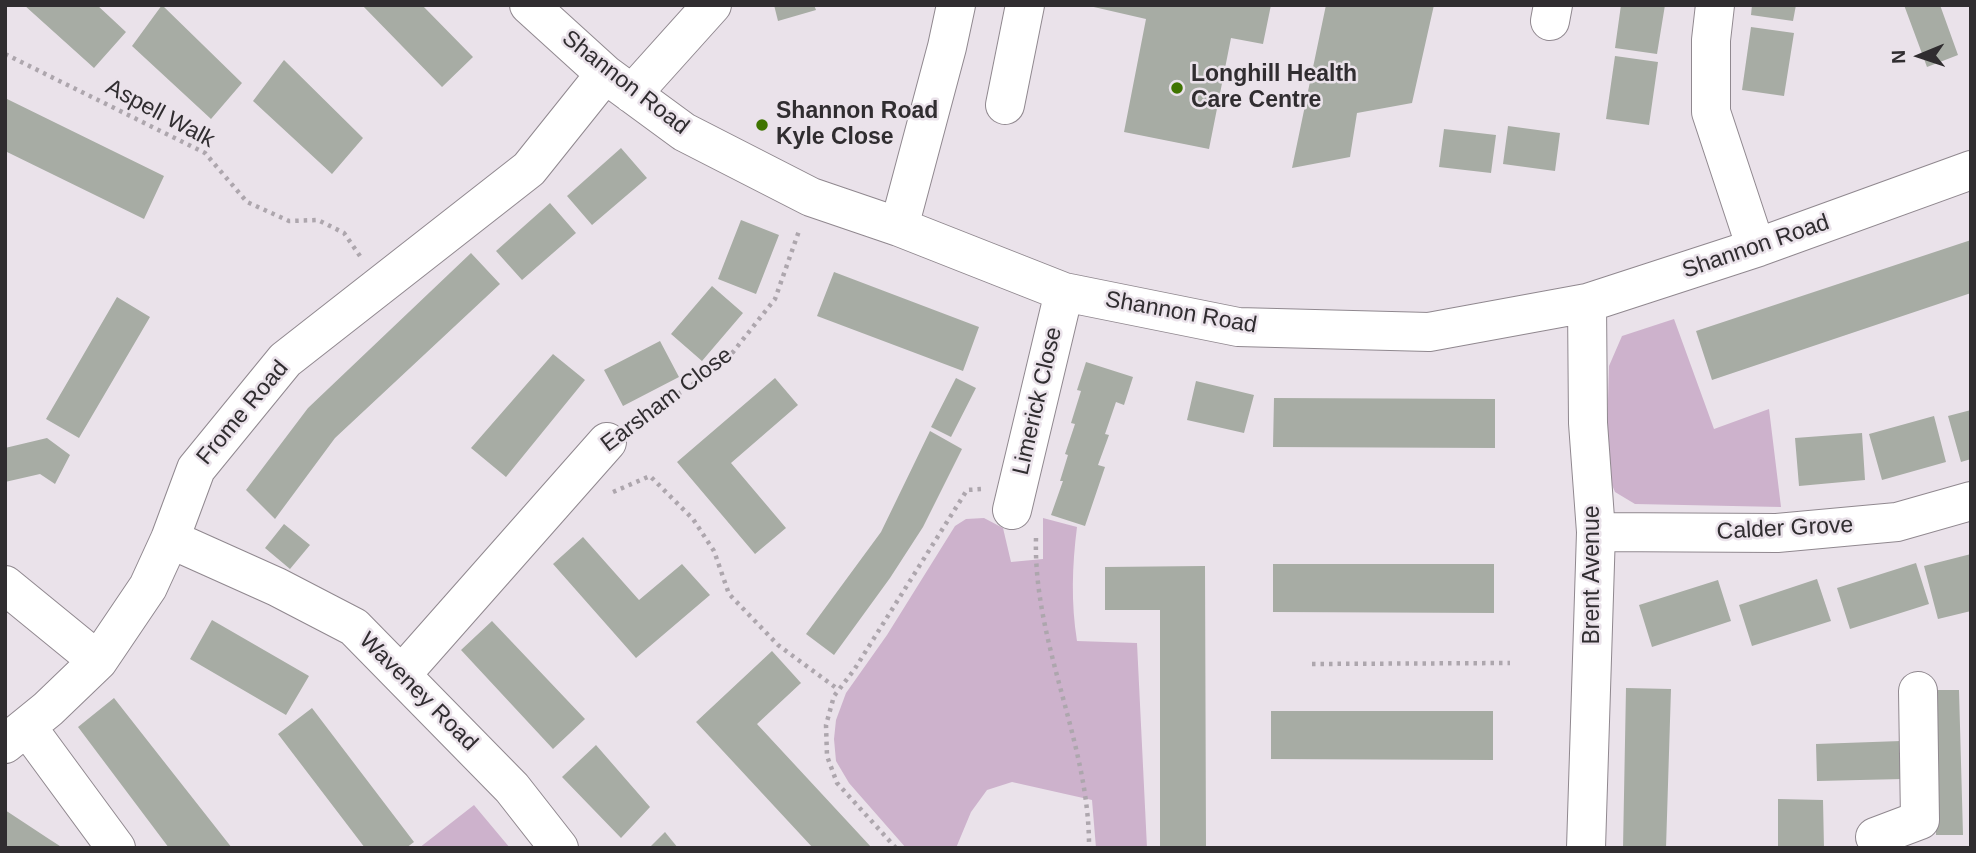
<!DOCTYPE html>
<html>
<head>
<meta charset="utf-8">
<style>
  body { margin:0 }
  #map { position:relative; width:1976px; height:853px; overflow:hidden; background:#eae2ea; font-family:Arial,sans-serif }
  canvas { display:block }
  .frame { position:absolute; inset:0; border:7px solid #302d30; pointer-events:none }
  .north { position:absolute; left:1885px; top:21px; width:70px; height:70px; -webkit-text-stroke:5px #eae2ea; paint-order:stroke; rotate:268deg; font-size:19px; font-weight:700; line-height:28px; text-align:center; color:#302d30 }
  .north::after { content:''; display:block; margin:auto; width:24px; height:32px; background:#302d30; clip-path:polygon(50% 0,100% 100%,50% 72%,0 100%) }
</style>
</head>
<body>
<div id="map">
<canvas width="1976" height="853"></canvas>
<div class="frame"></div>
<div class="north">N</div>
</div>
<script>
const g = document.querySelector('canvas').getContext('2d');
g.lineJoin = 'round';
function fillPath(path, color) {
  g.fillStyle = color;
  g.fill(path, 'evenodd');
}
function strokePath(path, color, width, dash) {
  g.strokeStyle = color;
  g.lineWidth = width;
  g.lineCap = dash ? 'butt' : 'round';
  g.setLineDash(dash || []);
  g.stroke(path);
}
function drawText(font, color, halo, rows, align = 'center') {
  g.font = font + ' Arial,sans-serif';
  g.lineWidth = 5;
  g.setLineDash([]);
  g.textBaseline = 'middle';
  g.strokeStyle = halo;
  g.fillStyle = color;
  for (const [text, x, y, turn = 0] of rows) {
    g.save();
    g.translate(x, y);
    g.rotate((+turn || 0) * Math.PI / 180);
    g.textAlign = isNaN(turn) ? turn : align;
    if (halo) g.strokeText(text, 0, 0);
    g.fillText(text, 0, 0);
    g.restore();
  }
}
fillPath(new Path2D(`
  M 1674,319 L 1714,429 L 1769,409 L 1781,507 L 1635,504 L 1615,492 L 1606,471 L 1609,366 L 1622,336 Z
  M 984,518 L 1003,528 L 1011,562 L 1043,559 L 1043,518 L 1077,527 C 1072,566 1071,603 1077,641 L 1137,643 L 1147,848 L 1096,848 L 1092,800 L 1012,782 L 987,790 L 971,812 L 956,848 L 906,848 L 849,783 L 836,761 L 834,739 L 836,720 L 846,693 L 887,635 L 955,526 L 966,519 Z
  M 474,805 L 510,848 L 419,848 Z`), '#cdb2cc');
fillPath(new Path2D(`
  M 24,5 L 97,5 L 126,32 L 94,68 Z
  M 162,5 L 242,83 L 211,119 L 132,46 Z
  M 362,5 L 422,5 L 473,57 L 442,87 Z
  M 774,5 L 814,5 L 816,10 L 778,21 Z
  M 1085,5 L 1271,5 L 1263,44 L 1231,38 L 1209,149 L 1124,132 L 1146,19 Z
  M 1326,5 L 1434,5 L 1412,103 L 1357,113 L 1350,157 L 1292,168 Z
  M 1621,5 L 1665,5 L 1657,54 L 1615,48 Z
  M 1752,5 L 1796,5 L 1793,21 L 1751,15 Z
  M 1904,5 L 1940,5 L 1958,55 L 1927,67 Z
  M 1751,27 L 1794,33 L 1784,96 L 1742,90 Z
  M 1615,56 L 1658,62 L 1649,125 L 1606,119 Z
  M 284,60 L 363,138 L 332,174 L 253,101 Z
  M 5,98 L 164,176 L 144,219 L 5,151 Z
  M 1508,126 L 1560,133 L 1555,171 L 1503,164 Z
  M 1444,129 L 1496,135 L 1491,173 L 1439,167 Z
  M 621,148 L 647,178 L 592,225 L 567,196 Z
  M 550,203 L 576,233 L 522,280 L 496,251 Z
  M 741,220 L 779,235 L 756,294 L 718,279 Z
  M 1971,240 L 1971,293 L 1712,380 L 1696,331 Z
  M 471,253 L 500,284 L 335,438 L 275,519 L 246,490 L 308,408 Z
  M 834,272 L 979,327 L 963,371 L 817,316 Z
  M 712,286 L 743,313 L 702,361 L 671,334 Z
  M 117,297 L 150,317 L 79,438 L 46,419 Z
  M 660,341 L 679,377 L 623,406 L 604,370 Z
  M 553,354 L 585,380 L 506,477 L 471,448 Z
  M 1086,362 L 1133,377 L 1124,405 L 1116,402 L 1105,434 L 1109,435 L 1098,465 L 1105,467 L 1085,526 L 1051,515 L 1063,481 L 1060,481 L 1068,455 L 1065,454 L 1075,424 L 1071,423 L 1081,391 L 1077,390 Z
  M 775,378 L 798,405 L 731,463 L 786,528 L 755,554 L 677,462 Z
  M 956,378 L 976,388 L 951,437 L 931,427 Z
  M 1196,381 L 1254,395 L 1244,433 L 1187,420 Z
  M 1274,398 L 1495,399 L 1495,448 L 1273,447 Z
  M 1971,410 L 1971,459 L 1961,462 L 1948,416 Z
  M 1934,416 L 1946,462 L 1882,480 L 1869,434 Z
  M 930,431 L 962,449 L 923,527 L 890,578 L 834,655 L 806,634 L 881,532 Z
  M 1862,433 L 1865,480 L 1799,486 L 1795,438 Z
  M 47,438 L 70,455 L 55,484 L 40,474 L 5,482 L 5,448 Z
  M 284,524 L 310,545 L 290,569 L 265,548 Z
  M 583,537 L 639,600 L 682,564 L 710,595 L 636,658 L 553,564 Z
  M 1971,554 L 1971,611 L 1938,619 L 1924,566 Z
  M 1916,563 L 1929,604 L 1850,629 L 1837,588 Z
  M 1273,564 L 1494,564 L 1494,613 L 1273,612 Z
  M 1205,566 L 1206,848 L 1160,848 L 1160,610 L 1105,610 L 1105,567 Z
  M 1817,579 L 1831,621 L 1752,646 L 1739,605 Z
  M 1718,580 L 1731,621 L 1652,647 L 1639,605 Z
  M 212,620 L 309,676 L 286,715 L 190,659 Z
  M 492,621 L 585,719 L 553,749 L 461,650 Z
  M 772,651 L 801,683 L 757,724 L 872,848 L 813,848 L 696,722 Z
  M 1626,688 L 1671,689 L 1666,848 L 1623,848 Z
  M 1932,690 L 1959,690 L 1963,835 L 1936,835 Z
  M 114,698 L 169,768 L 232,848 L 169,848 L 78,727 Z
  M 312,708 L 414,842 L 406,848 L 365,848 L 278,734 Z
  M 1271,711 L 1493,711 L 1493,760 L 1271,759 Z
  M 1901,741 L 1903,779 L 1817,781 L 1816,744 Z
  M 596,745 L 650,807 L 621,838 L 562,777 Z
  M 1778,799 L 1823,800 L 1824,848 L 1778,848 Z
  M 5,810 L 49,839 L 63,848 L 5,848 Z
  M 665,832 L 678,848 L 649,848 Z`), '#a7aca4');
const minor = new Path2D(`
  M 529,5 L 605,74 L 684,132 L 811,197 L 899,227 L 1064,292 L 1238,327 L 1429,332 L 1587,303 L 1756,248 L 1971,170
  M 1715,5 L 1711,40 L 1711,112 L 1756,248
  M 1550,21 L 1553,5
  M 632,94 L 712,5
  M 1005,105 L 1025,5
  M 899,227 L 947,47 L 956,5
  M 1012,510 L 1064,292
  M 1596,532 L 1777,533 L 1897,522 L 1971,501
  M 170,539 L 277,587 L 354,627 L 512,788 L 559,848
  M 5,585 L 98,661
  M 402,674 L 607,442
  M 27,727 L 116,848
  M 5,744 L 48,709 L 98,661 L 148,587 L 170,539 L 196,469 L 285,360 L 529,169 L 605,74
  M 1875,837 L 1920,820 L 1918,691
  M 1586,848 L 1596,532 L 1588,423 L 1587,303`);
strokePath(minor, '#90888f', 40);
strokePath(new Path2D(`
  M 5,54 L 205,153 L 247,202 L 289,221 L 318,220 L 344,233 L 360,256
  M 635,422 L 701,379 L 733,352 L 775,299 L 799,231
  M 613,492 L 650,476 L 693,519 L 714,551 L 729,594 L 778,645 L 839,690
  M 1036,538 C 1033,644 1090,743 1089,848
  M 1312,664 L 1510,663
  M 896,848 L 837,783 L 827,756 L 826,725 L 834,696 L 854,670 L 967,490 L 982,489`), '#ada6ad', 4.5, [3.5, 5]);
strokePath(minor, '#fff', 38);
for (const [x, y, r, color] of [
  [1177,88,7,"#3f7400"],
  [762,125,7,"#3f7400"]
]) {
  const dot = new Path2D();
  dot.arc(x, y, r, 0, 2 * Math.PI);
  g.fillStyle = color;
  g.fill(dot);
  strokePath(dot, '#eae2ea', 2.5);
}
drawText('bold 23px', '#302d30', '#eae2ea', [
  ["Longhill Health",1191,75],
  ["Care Centre",1191,101],
  ["Shannon Road",776,112],
  ["Kyle Close",776,138]
], 'left');
drawText('23px', '#302d30', '#eae2ea', [
  ["Shannon Road",625,83,38],
  ["Aspell Walk",160,114,28],
  ["Shannon Road",1756,247,-19],
  ["Shannon Road",1181,313,10],
  ["Earsham Close",667,400,-37],
  ["Limerick Close",1038,401,-77],
  ["Frome Road",243,413,-50],
  ["Calder Grove",1785,529,-3],
  ["Brent Avenue",1593,575,-90],
  ["Waveney Road",418,692,45]
]);
</script>
</body>
</html>
